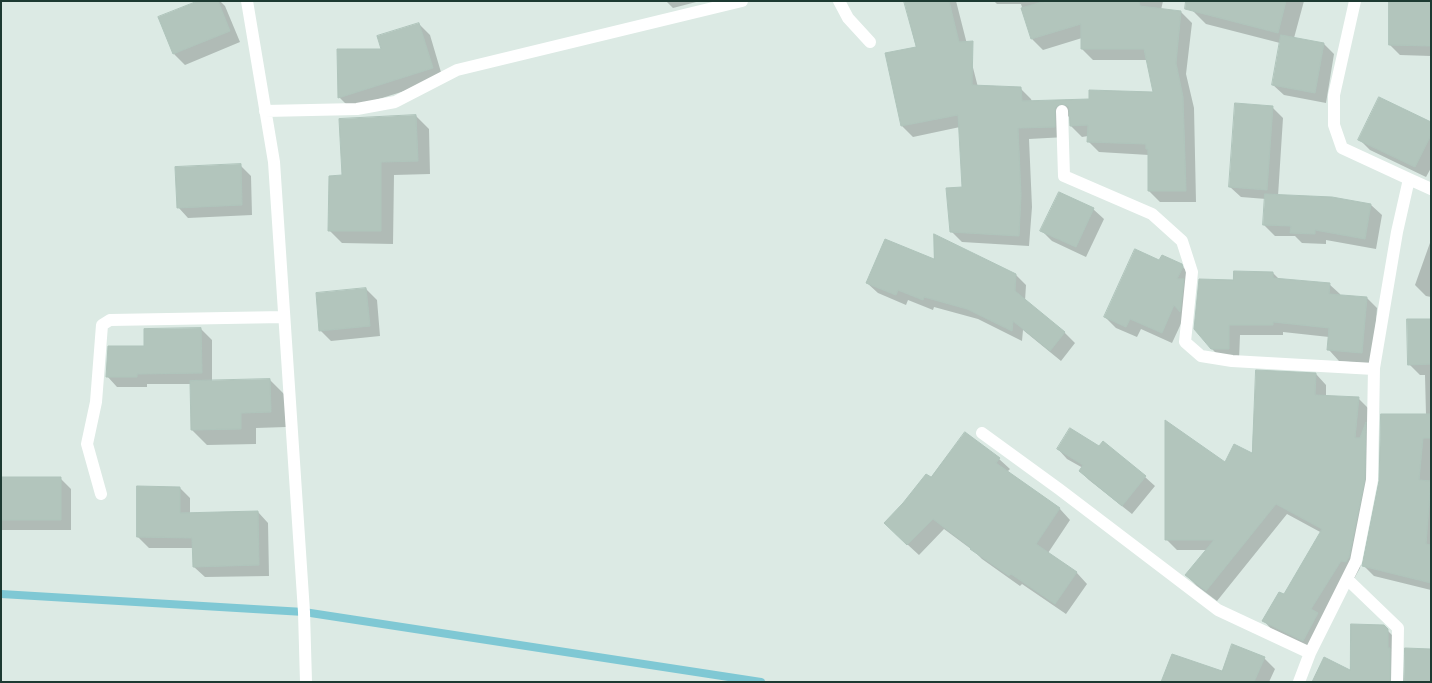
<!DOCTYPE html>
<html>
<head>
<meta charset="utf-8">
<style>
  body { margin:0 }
  #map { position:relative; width:1432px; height:683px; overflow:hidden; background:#dceae4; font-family:"Alegreya Sans",sans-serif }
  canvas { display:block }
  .frame { position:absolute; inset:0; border:2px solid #1d3a32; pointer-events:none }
</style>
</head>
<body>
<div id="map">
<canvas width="1432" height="683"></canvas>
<div class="frame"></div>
</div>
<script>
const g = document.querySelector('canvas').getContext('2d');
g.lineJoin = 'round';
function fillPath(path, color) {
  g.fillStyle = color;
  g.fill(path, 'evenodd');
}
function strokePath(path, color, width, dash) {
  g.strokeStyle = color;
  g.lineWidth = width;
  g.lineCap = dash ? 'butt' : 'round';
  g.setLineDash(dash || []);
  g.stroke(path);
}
fillPath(new Path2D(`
  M 201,1 L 220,1 L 225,6 L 240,42 L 185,65 L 174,54 L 159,18 Z
  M 666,1 L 700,1 L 673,8 Z
  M 905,1 L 956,1 L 982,103 L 1020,88 L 1031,99 L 1032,102 L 1090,100 L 1154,94 L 1148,60 L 1093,60 L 1082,49 L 1082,38 L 1043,50 L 1032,39 L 1021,4 L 997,4 L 994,1 L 1163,1 L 1161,10 L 1181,12 L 1192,23 L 1186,74 L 1194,108 L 1196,202 L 1160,202 L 1149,191 L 1149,155 L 1099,152 L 1088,141 L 1088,136 L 1082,137 L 1071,126 L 1070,115 L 1066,119 L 1066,137 L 1029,139 L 1032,207 L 1029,246 L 962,242 L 951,231 L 963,188 L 960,127 L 913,137 L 902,126 L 887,54 L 917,47 Z
  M 1194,1 L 1304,1 L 1294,38 L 1324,44 L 1334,54 L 1326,103 L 1284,95 L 1273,85 L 1280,43 L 1206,24 L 1192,10 Z
  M 1390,1 L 1431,1 L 1431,56 L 1400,55 L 1390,45 Z
  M 419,24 L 430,35 L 443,79 L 350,108 L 339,97 L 382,50 Z
  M 1272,107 L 1283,118 L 1278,196 L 1332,198 L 1371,205 L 1382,215 L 1376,249 L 1326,240 L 1326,244 L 1302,243 L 1295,236 L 1275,236 L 1264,225 L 1266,199 L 1241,197 L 1230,187 Z
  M 416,116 L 429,129 L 430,174 L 394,175 L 393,244 L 342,243 L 329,230 L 343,176 Z
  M 1431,123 L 1431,168 L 1426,177 L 1370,150 L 1359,139 Z
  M 240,165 L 251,176 L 252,215 L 188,218 L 178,207 Z
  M 1093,209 L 1104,219 L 1086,257 L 1052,241 L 1042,231 Z
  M 1431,240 L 1431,297 L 1426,296 L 1415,285 Z
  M 935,261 L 1015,274 L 1026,285 L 1025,301 L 1065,333 L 1075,343 L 1061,361 L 1023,330 L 1022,341 L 978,319 L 934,307 L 933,310 L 908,300 L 906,305 L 878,293 L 867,283 Z
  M 1160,262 L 1181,265 L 1192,276 L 1185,315 L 1172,343 L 1141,329 L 1137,337 L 1116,328 L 1105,317 Z
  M 1273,273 L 1279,279 L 1329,284 L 1340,294 L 1340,296 L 1367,298 L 1377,308 L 1373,364 L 1339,361 L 1329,350 L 1329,337 L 1283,332 L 1283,335 L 1240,335 L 1239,360 L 1222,359 L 1211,348 L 1234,281 Z
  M 366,289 L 377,300 L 380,336 L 331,341 L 320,330 Z
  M 1431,320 L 1430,482 L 1431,590 L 1374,576 L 1363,565 L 1426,415 L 1425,375 L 1420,375 L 1409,364 Z
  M 201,329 L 212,340 L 212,381 L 270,380 L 285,395 L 286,427 L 256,428 L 256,444 L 207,445 L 192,430 L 191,384 L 147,384 L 147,387 L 117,387 L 107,376 L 145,347 Z
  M 1316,374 L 1326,385 L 1326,397 L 1358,398 L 1369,409 L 1375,490 L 1360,568 L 1314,651 L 1274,632 L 1264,621 L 1284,595 L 1322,533 L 1287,514 L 1217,601 L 1197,586 L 1186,575 L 1207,550 L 1177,550 L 1166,539 L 1225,464 L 1253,454 Z
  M 1103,443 L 1145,477 L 1155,486 L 1132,514 L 1089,480 L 1080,471 L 1083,468 L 1067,459 L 1058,449 L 1099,447 Z
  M 999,459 L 1010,469 L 1007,472 L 1060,509 L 1070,520 L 1048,553 L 1077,573 L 1087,584 L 1066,614 L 1022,584 L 1020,586 L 982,559 L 975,552 L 944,529 L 919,555 L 896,534 L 931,479 Z
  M 1,478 L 60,478 L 71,489 L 71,530 L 2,530 Z
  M 138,487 L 180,488 L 190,498 L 190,514 L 258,512 L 268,523 L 269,576 L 205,577 L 194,567 L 193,548 L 149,548 L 138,537 Z
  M 1383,626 L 1398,641 L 1400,682 L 1313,682 L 1351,671 Z
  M 1264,658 L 1275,669 L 1269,682 L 1162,682 L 1222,672 Z`), '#0003');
strokePath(new Path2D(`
  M 1,594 L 304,612 L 761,682`), '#7fc8d4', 8);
const building = new Path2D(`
  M 198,1 L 218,1 L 230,31 L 173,54 L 158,17 Z
  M 904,1 L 949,1 L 959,42 L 973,41 L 972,85 L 1021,87 L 1022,101 L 1089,99 L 1089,90 L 1153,92 L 1144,49 L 1081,49 L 1081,24 L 1031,39 L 1021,8 L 1046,1 L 1139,1 L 1140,6 L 1181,11 L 1176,63 L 1183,97 L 1186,191 L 1148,191 L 1148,149 L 1146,149 L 1146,144 L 1087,142 L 1088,125 L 1070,126 L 1069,107 L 1066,105 L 1061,104 L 1055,108 L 1055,127 L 1018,128 L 1021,195 L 1019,236 L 950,232 L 946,188 L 962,187 L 958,115 L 901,126 L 885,53 L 916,47 Z
  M 1186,1 L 1286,1 L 1278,33 L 1185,9 Z
  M 1389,1 L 1431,1 L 1431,46 L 1389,45 Z
  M 419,23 L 433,68 L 338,98 L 337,49 L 381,49 L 377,36 Z
  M 1281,35 L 1324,43 L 1315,93 L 1272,85 Z
  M 1379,97 L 1431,122 L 1431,135 L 1415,167 L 1358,140 Z
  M 1235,103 L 1273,106 L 1267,190 L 1229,187 Z
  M 416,115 L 418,161 L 381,162 L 381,231 L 328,231 L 329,176 L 342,175 L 339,119 Z
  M 241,164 L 242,205 L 177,208 L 175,167 Z
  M 1059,192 L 1094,208 L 1076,247 L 1040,231 Z
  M 1265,194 L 1332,197 L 1371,204 L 1365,239 L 1315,230 L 1315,234 L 1290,233 L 1291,226 L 1263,225 Z
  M 934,234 L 1016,274 L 1015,291 L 1065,332 L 1050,351 L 1013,321 L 1012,331 L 967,309 L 924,297 L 923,300 L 898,290 L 896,295 L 866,283 L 885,239 L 934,259 Z
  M 1135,249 L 1159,260 L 1162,255 L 1182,264 L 1183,267 L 1177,279 L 1184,279 L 1180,312 L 1174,305 L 1162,333 L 1130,319 L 1126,327 L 1104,317 Z
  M 1234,271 L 1273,272 L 1273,278 L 1330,283 L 1329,294 L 1367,297 L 1362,353 L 1327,350 L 1329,328 L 1273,322 L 1273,325 L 1229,325 L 1229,349 L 1211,349 L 1194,329 L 1199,279 L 1233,280 Z
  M 366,288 L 370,326 L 319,331 L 316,293 Z
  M 1407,319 L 1431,319 L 1431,364 L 1408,365 Z
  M 201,328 L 202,373 L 137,374 L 137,377 L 106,377 L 108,346 L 144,346 L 144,329 Z
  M 1256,370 L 1316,373 L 1315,395 L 1359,397 L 1355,438 L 1360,438 L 1366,422 L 1365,479 L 1349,557 L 1346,562 L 1341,561 L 1311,609 L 1318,613 L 1303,641 L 1262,621 L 1279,592 L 1284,594 L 1322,529 L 1276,504 L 1206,591 L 1185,575 L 1214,540 L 1165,540 L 1165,420 L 1225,462 L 1234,444 L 1252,453 Z
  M 270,379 L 271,412 L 241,413 L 241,429 L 191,430 L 190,381 Z
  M 1381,414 L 1431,414 L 1431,438 L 1423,438 L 1419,480 L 1431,481 L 1426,544 L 1431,545 L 1431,583 L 1362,566 L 1379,481 Z
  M 1070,428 L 1099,446 L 1103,441 L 1146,476 L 1122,506 L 1079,471 L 1083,465 L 1057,449 Z
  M 965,432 L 1000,458 L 996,463 L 1060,508 L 1036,544 L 1077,572 L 1055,604 L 1011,574 L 1009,576 L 970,549 L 971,548 L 933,519 L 907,545 L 884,523 L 903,503 L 926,474 L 931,477 Z
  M 1,477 L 61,477 L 61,520 L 1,520 Z
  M 137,486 L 180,487 L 180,513 L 258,511 L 259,565 L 193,567 L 192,538 L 137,537 Z
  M 1351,624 L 1384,625 L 1388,629 L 1388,648 L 1390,648 L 1390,682 L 1312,682 L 1324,657 L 1350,670 Z
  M 1232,644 L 1265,657 L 1254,682 L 1161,682 L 1172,654 L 1222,671 Z
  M 1405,648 L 1431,649 L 1431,682 L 1404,682 Z`);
fillPath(building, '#b2c5bc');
strokePath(building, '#afc4bb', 1);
strokePath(new Path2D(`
  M 247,1 L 274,162 L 304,612 L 306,682
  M 839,1 L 848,18 L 870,42
  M 265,111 L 357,109 L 395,102 L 457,70 L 742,1
  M 1062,111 L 1064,176 L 1152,214 L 1182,241 L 1192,272 L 1185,342 L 1201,356 L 1232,361 L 1374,369
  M 1409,179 L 1431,189
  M 982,433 L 1059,489 L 1218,610 L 1310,653 L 1356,561 L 1372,480 L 1374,368 L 1397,232 L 1409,179 L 1342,148 L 1334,125 L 1334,95 L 1355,1
  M 101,494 L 87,444 L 96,402 L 102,325 L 110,320 L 284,317
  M 1347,579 L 1398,628 L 1397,682
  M 1299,682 L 1310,653`), '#fff', 12);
</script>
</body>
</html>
